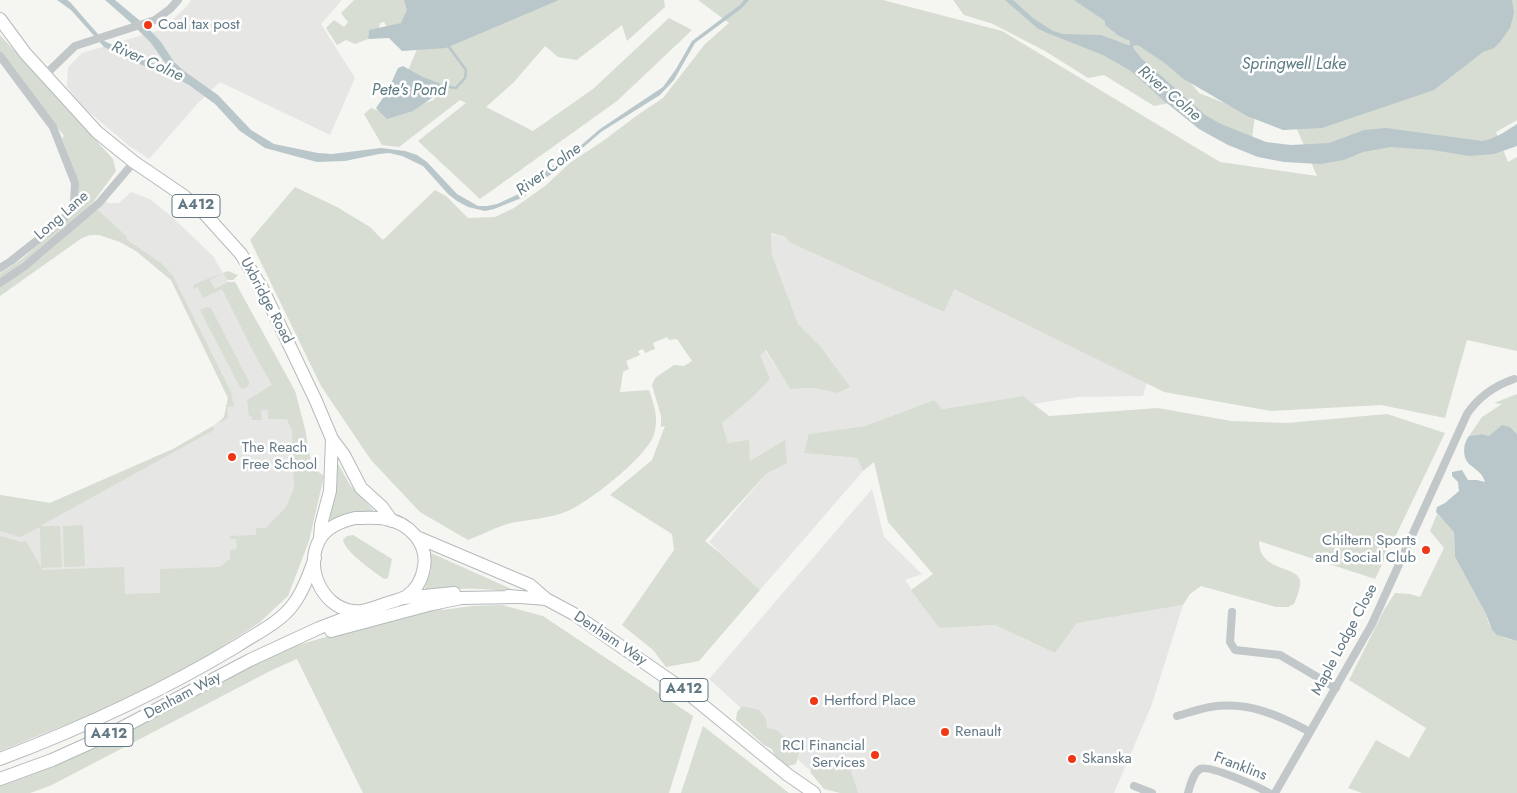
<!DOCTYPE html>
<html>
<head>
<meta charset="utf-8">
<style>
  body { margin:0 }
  canvas { display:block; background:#f5f5f1 }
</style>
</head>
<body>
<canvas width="1517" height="793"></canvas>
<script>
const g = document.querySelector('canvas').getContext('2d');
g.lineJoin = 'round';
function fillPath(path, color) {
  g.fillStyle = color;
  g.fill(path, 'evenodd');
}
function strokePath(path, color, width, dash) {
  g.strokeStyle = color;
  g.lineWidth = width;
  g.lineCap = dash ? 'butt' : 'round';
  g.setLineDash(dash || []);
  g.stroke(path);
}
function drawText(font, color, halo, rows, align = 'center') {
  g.font = font + ' Jost,sans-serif';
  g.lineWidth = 5;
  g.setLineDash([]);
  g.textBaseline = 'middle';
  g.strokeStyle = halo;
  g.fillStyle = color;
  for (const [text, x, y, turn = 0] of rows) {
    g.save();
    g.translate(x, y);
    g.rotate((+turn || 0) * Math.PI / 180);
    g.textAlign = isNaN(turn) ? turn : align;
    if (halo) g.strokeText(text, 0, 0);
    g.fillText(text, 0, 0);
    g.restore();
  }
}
fillPath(new Path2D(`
  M 191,0 L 342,0 L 321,24 L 355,78 L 330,135 L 220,82 L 199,102 L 149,159 L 128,145 L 83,107 L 67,87 L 68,67 L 82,53 L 163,29 L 187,6 Z
  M 131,192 L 150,199 L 171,216 L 213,256 L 228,282 L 235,282 L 295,391 L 305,429 L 313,498 L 0,735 L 0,495 L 50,503 L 173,449 L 213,426 L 224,417 L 228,398 L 171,280 L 136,251 L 120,242 L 93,214 L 107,200 L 107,203 L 119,203 Z
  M 771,234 L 786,237 L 944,312 L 954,288 L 1147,382 L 1143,396 L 1078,397 L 1033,404 L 1023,396 L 941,409 L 934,400 L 865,426 L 810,434 L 805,453 L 857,458 L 863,471 L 760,590 L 709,542 L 766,474 L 787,463 L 750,461 L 728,443 L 722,423 L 754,396 L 770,379 L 760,355 L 765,350 L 790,389 L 814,388 L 837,393 L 820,347 L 798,324 L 772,255 Z
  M 872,489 L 884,537 L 922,574 L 905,580 L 939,628 L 995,625 L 1055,653 L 1077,623 L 1183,605 L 1152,704 L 1114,793 L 849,793 L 807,768 L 709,679 Z`), '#e6e6e4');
fillPath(new Path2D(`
  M 354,0 L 417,0 L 405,24 L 390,31 L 384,22 L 380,23 L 379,28 L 374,33 L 369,30 L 368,39 L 355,44 L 346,40 L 337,45 L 326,28 L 334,20 L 344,27 L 348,22 L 341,13 Z
  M 557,0 L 664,0 L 665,7 L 627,41 L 622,25 L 577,60 L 558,57 L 545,46 L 514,82 L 486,107 L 533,131 L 593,89 L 669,18 L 692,30 L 617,101 L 480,199 L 418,141 L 466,103 L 460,100 L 399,147 L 382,145 L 364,114 L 371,108 L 390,114 L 434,100 L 437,86 L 407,73 L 418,47 Z
  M 698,0 L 883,0 L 1002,31 L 1220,162 L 1317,176 L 1293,120 L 1507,0 L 1517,0 L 1517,120 L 1496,132 L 1508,162 L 1517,157 L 1517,351 L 1467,340 L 1445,418 L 1381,405 L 1271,411 L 1164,392 L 954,289 L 944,312 L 789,242 L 786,237 L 771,233 L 772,255 L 798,324 L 820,346 L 850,387 L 837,393 L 814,388 L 790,389 L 766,350 L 760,355 L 770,379 L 754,396 L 722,423 L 728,443 L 749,440 L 750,461 L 785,440 L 787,463 L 766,474 L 705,541 L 720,553 L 760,590 L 699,661 L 666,667 L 653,650 L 622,625 L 674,550 L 672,534 L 610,495 L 652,460 L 665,426 L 661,427 L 661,416 L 652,385 L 655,378 L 674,365 L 684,366 L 692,361 L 677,339 L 669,340 L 667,337 L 653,343 L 655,349 L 645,353 L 643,349 L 638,351 L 640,355 L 626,361 L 629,369 L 623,372 L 620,392 L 649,390 C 654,405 659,418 654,434 C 648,456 591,500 570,510 C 551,519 528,519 507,524 C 494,528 481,535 468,540 L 420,512 L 371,460 L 321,386 L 250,240 L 295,187 L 337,207 L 370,227 L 383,240 L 435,190 L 446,196 L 468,218 L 495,217 L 514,208 L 545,186 L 571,162 L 603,141 L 639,114 L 663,98 L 705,44 L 729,23 Z
  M 953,0 L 1081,0 L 1175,64 L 1199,93 L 1255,115 L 1252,138 L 1210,123 L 1180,101 L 1154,106 L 1104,75 L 1088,78 L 1045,51 L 993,24 L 964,15 Z
  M 0,35 L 113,159 L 116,171 L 94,201 L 80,216 L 0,281 L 0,273 L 22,259 L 71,216 L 75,210 L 78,201 L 79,184 L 62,138 L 64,136 L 0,53 Z
  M 98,210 L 127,237 L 127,240 L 161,263 L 173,276 L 231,392 L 234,406 L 227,407 L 228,418 L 219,423 L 224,417 L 228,398 L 171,280 L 136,251 L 120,242 L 99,235 L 90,235 L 82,238 L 0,296 L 0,287 L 36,260 L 41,258 L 94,211 Z
  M 228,271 L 238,275 L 233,280 L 227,280 L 223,273 L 210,280 L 215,289 L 228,282 L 235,282 L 295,391 L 305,429 L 312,467 L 324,476 L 309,541 L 288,596 L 259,623 L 203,659 L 113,706 L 0,751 L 0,536 L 22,542 L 26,541 L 41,567 L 40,527 L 20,537 L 0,531 L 0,495 L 50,503 L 173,449 L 213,426 L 214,430 L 40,526 L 60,526 L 62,567 L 42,568 L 43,570 L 124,567 L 125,594 L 160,593 L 160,569 L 220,567 L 230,559 L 230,550 L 237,549 L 236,539 L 230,539 L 230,536 L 256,535 L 256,528 L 266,528 L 286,507 L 294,488 L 292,431 L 287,419 L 268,419 L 268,410 L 261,410 L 262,420 L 252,420 L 252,417 L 249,416 L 247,400 L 272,385 L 254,353 L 222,289 L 203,298 L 198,287 L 194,289 L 193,287 L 195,284 Z
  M 207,307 L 211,308 L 249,382 L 249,385 L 243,389 L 240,387 L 201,312 L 200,310 Z
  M 1517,394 L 1517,434 L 1510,427 L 1489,436 L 1482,434 L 1469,436 L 1482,417 L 1502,404 L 1494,403 Z
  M 1023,396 L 1049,416 L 1158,408 L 1231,421 L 1287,423 L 1387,414 L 1445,433 L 1375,579 L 1259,541 C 1259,572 1296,565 1300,580 C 1301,587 1297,597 1294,604 L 1288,607 L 1276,607 L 1201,586 L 1190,594 L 1183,605 L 1077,623 L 1055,653 L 995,625 L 939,628 L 911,590 L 933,574 L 888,522 L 874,462 L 863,471 L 857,458 L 804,453 L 809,434 L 865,426 L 934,400 L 942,409 Z
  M 337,462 L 350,485 L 374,511 L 352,512 L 329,520 L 336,491 Z
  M 1437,514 L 1448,524 L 1454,532 L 1455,557 L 1486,614 C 1491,635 1498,636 1517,641 L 1517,793 L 1362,793 L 1348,788 L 1376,740 L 1409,758 L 1426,728 L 1349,680 L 1384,610 L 1395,593 L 1410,594 L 1420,597 L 1444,548 L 1430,531 Z
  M 83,525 L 85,566 L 64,567 L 63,526 Z
  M 353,535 L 392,559 L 388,578 L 384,579 C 372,570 346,553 343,540 L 347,536 Z
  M 430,553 L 431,553 L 527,596 C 492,587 460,588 424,591 L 431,570 Z
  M 502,605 L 543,616 L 693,716 L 669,793 L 363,793 L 297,659 L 272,670 L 50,786 L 30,793 L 0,793 L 0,785 L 59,763 L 177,707 L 255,663 L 295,646 L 398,616 L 440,606 L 442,610 L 472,606 Z
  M 742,706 L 759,710 L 766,719 L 767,728 L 777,730 L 799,752 L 796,764 L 788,766 L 782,766 L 775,757 L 772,749 L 764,745 L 736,720 L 737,712 Z
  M 703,726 L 789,793 L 681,793 Z
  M 816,758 L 828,758 L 834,768 L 843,771 L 843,763 L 847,760 L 858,793 L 840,793 L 824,789 L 810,772 Z`), '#d7ddd2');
fillPath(new Path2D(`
  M 57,0 L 67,0 L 70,2 L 104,41 L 171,71 L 151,43 L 130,22 L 105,0 L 115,0 L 145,25 L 161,42 L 174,62 L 184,71 L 218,95 L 251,130 L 274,144 L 318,153 L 332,154 L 381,148 L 405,151 L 417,155 L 427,162 L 457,194 L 478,206 L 487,206 L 497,204 L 521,193 L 533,180 L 578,148 L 600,129 L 663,87 L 676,69 L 692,41 L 740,5 L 744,0 L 749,0 L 742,8 L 695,43 L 674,80 L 660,95 L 601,132 L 555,172 L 540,181 L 524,197 L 494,209 L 485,211 L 468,207 L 457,201 L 448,194 L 423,166 L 402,156 L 389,153 L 379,154 L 345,161 L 317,162 L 265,148 L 240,131 L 215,104 L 189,85 L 172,76 L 161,74 L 104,47 L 71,10 Z
  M 404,0 L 559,0 L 446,48 L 402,51 L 389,38 L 368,39 L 369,30 L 401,23 L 407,10 Z
  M 1005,0 L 1013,0 L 1033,18 L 1053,31 L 1063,34 L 1101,35 L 1128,45 L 1130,45 L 1130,41 L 1119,36 L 1105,25 L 1105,21 L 1074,0 L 1512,0 L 1514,13 L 1510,28 L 1500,42 L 1494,48 L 1483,52 L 1434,90 L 1322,128 L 1283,130 L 1247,116 L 1182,78 L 1166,64 L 1138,45 L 1133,46 L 1133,48 L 1141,58 L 1205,115 L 1221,124 L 1266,142 L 1291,145 L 1329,143 L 1364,130 L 1386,128 L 1482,141 C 1495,139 1506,131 1517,124 L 1517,146 L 1494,154 L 1469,156 L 1433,150 L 1391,147 L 1363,152 L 1344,160 L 1320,164 L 1284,162 L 1258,157 L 1228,145 L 1199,129 L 1163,100 L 1131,71 L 1103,55 L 1047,33 L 1037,28 Z
  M 403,66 L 423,77 L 441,84 L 442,91 L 413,111 L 387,119 L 376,108 L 387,92 L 398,68 Z
  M 1502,425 L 1510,427 L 1517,434 L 1517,641 L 1497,635 L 1492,630 L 1486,614 L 1455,557 L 1454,532 L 1436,512 L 1437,507 L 1445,503 L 1459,491 L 1458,482 L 1452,476 L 1452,472 L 1462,470 L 1468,480 L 1477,480 L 1485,482 C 1482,472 1477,471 1469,464 C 1462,457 1463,443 1469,436 L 1482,434 L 1489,436 Z`), '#b9c7cb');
strokePath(new Path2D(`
  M 441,86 L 456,88 L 465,78 L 466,70 L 449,47`), '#b9c7cb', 2.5);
const primary = new Path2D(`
  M 0,19 L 25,53 L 97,132 L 134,162 L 184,196 L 204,213 L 241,254 L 263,290 L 316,401 L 332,439 L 344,455 L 361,488 L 382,507 L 392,521
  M 355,518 C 365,518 376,517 386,519 C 409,523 428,543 424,567 C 422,580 417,589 407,596 C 400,600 390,602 382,605 C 372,608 363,613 352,611 C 321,606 304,566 320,539 C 327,527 342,521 355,518 Z
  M 419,538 L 530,585 L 546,599 L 574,614 L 684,690 L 788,775 L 814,793
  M 320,539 L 321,525 L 330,491 L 332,439
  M 508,596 L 546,599
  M 404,598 L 454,593
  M 331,631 L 432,604 L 461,598 L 516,597
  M 0,759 C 82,728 162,691 237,646 C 255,634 279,623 292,606 C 303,592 309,574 315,558
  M 0,779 L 52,760 L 112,733 L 250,660 L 319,628 L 364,611`);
strokePath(primary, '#b5babd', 14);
strokePath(new Path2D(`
  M 0,56 L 53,127 L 75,183 L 74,203 L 63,220 L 11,261 L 0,268
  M 45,75 L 75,46 L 155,20 L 170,9 L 178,0
  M 0,283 L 25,266 L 99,203 L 134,162
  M 1232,612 L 1230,642 L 1235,650 L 1280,655 L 1336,688
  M 1177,716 C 1188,713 1199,709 1210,707 C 1247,701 1279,715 1310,732
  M 1134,786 L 1152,793
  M 1188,793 C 1190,786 1193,773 1200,769 C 1208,764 1259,787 1269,793
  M 1275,793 L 1372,624 L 1467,414 C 1479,396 1494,386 1514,379`), '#c2c7c9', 8);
strokePath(primary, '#fff', 12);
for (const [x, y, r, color] of [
  [148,25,5,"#f03716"],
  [232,457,5,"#f03716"],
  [1426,550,5,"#f03716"],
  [814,701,5,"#f03716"],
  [945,732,5,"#f03716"],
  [875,755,5,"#f03716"],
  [1072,759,5,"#f03716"]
]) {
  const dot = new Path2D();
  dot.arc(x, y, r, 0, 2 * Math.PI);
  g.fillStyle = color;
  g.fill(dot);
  strokePath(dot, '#fff', 2);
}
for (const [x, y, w] of [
  [196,206,48],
  [684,690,48],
  [109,735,48]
]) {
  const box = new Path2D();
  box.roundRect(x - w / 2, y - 11.5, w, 23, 4);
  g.fillStyle = '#fff';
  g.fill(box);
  strokePath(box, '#627884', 1);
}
drawText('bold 14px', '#627884', null, [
  ["A412",196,206],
  ["A412",684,690],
  ["A412",109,735]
]);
drawText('15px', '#627884', '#fff', [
  ["Coal tax post",158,25],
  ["The Reach",242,448],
  ["Free School",242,465],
  ["Chiltern Sports",1416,541,"right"],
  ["and Social Club",1416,558,"right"],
  ["Hertford Place",824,701],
  ["Renault",955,732],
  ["RCI Financial",865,746,"right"],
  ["Services",865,763,"right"],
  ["Skanska",1082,759]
], 'left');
drawText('15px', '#627884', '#fff', [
  ["Long Lane",62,216,-41],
  ["Uxbridge Road",266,301,62],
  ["Denham Way",610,639,34],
  ["Maple Lodge Close",1345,640,-62],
  ["Denham Way",183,696,-28],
  ["Franklins",1240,767,21]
]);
drawText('italic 16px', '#5d7b82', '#fff', [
  ["River Colne",147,62,24],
  ["Springwell Lake",1294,65],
  ["Pete's Pond",409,91],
  ["River Colne",1169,94,40],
  ["River Colne",549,170,-37]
]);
</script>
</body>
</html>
